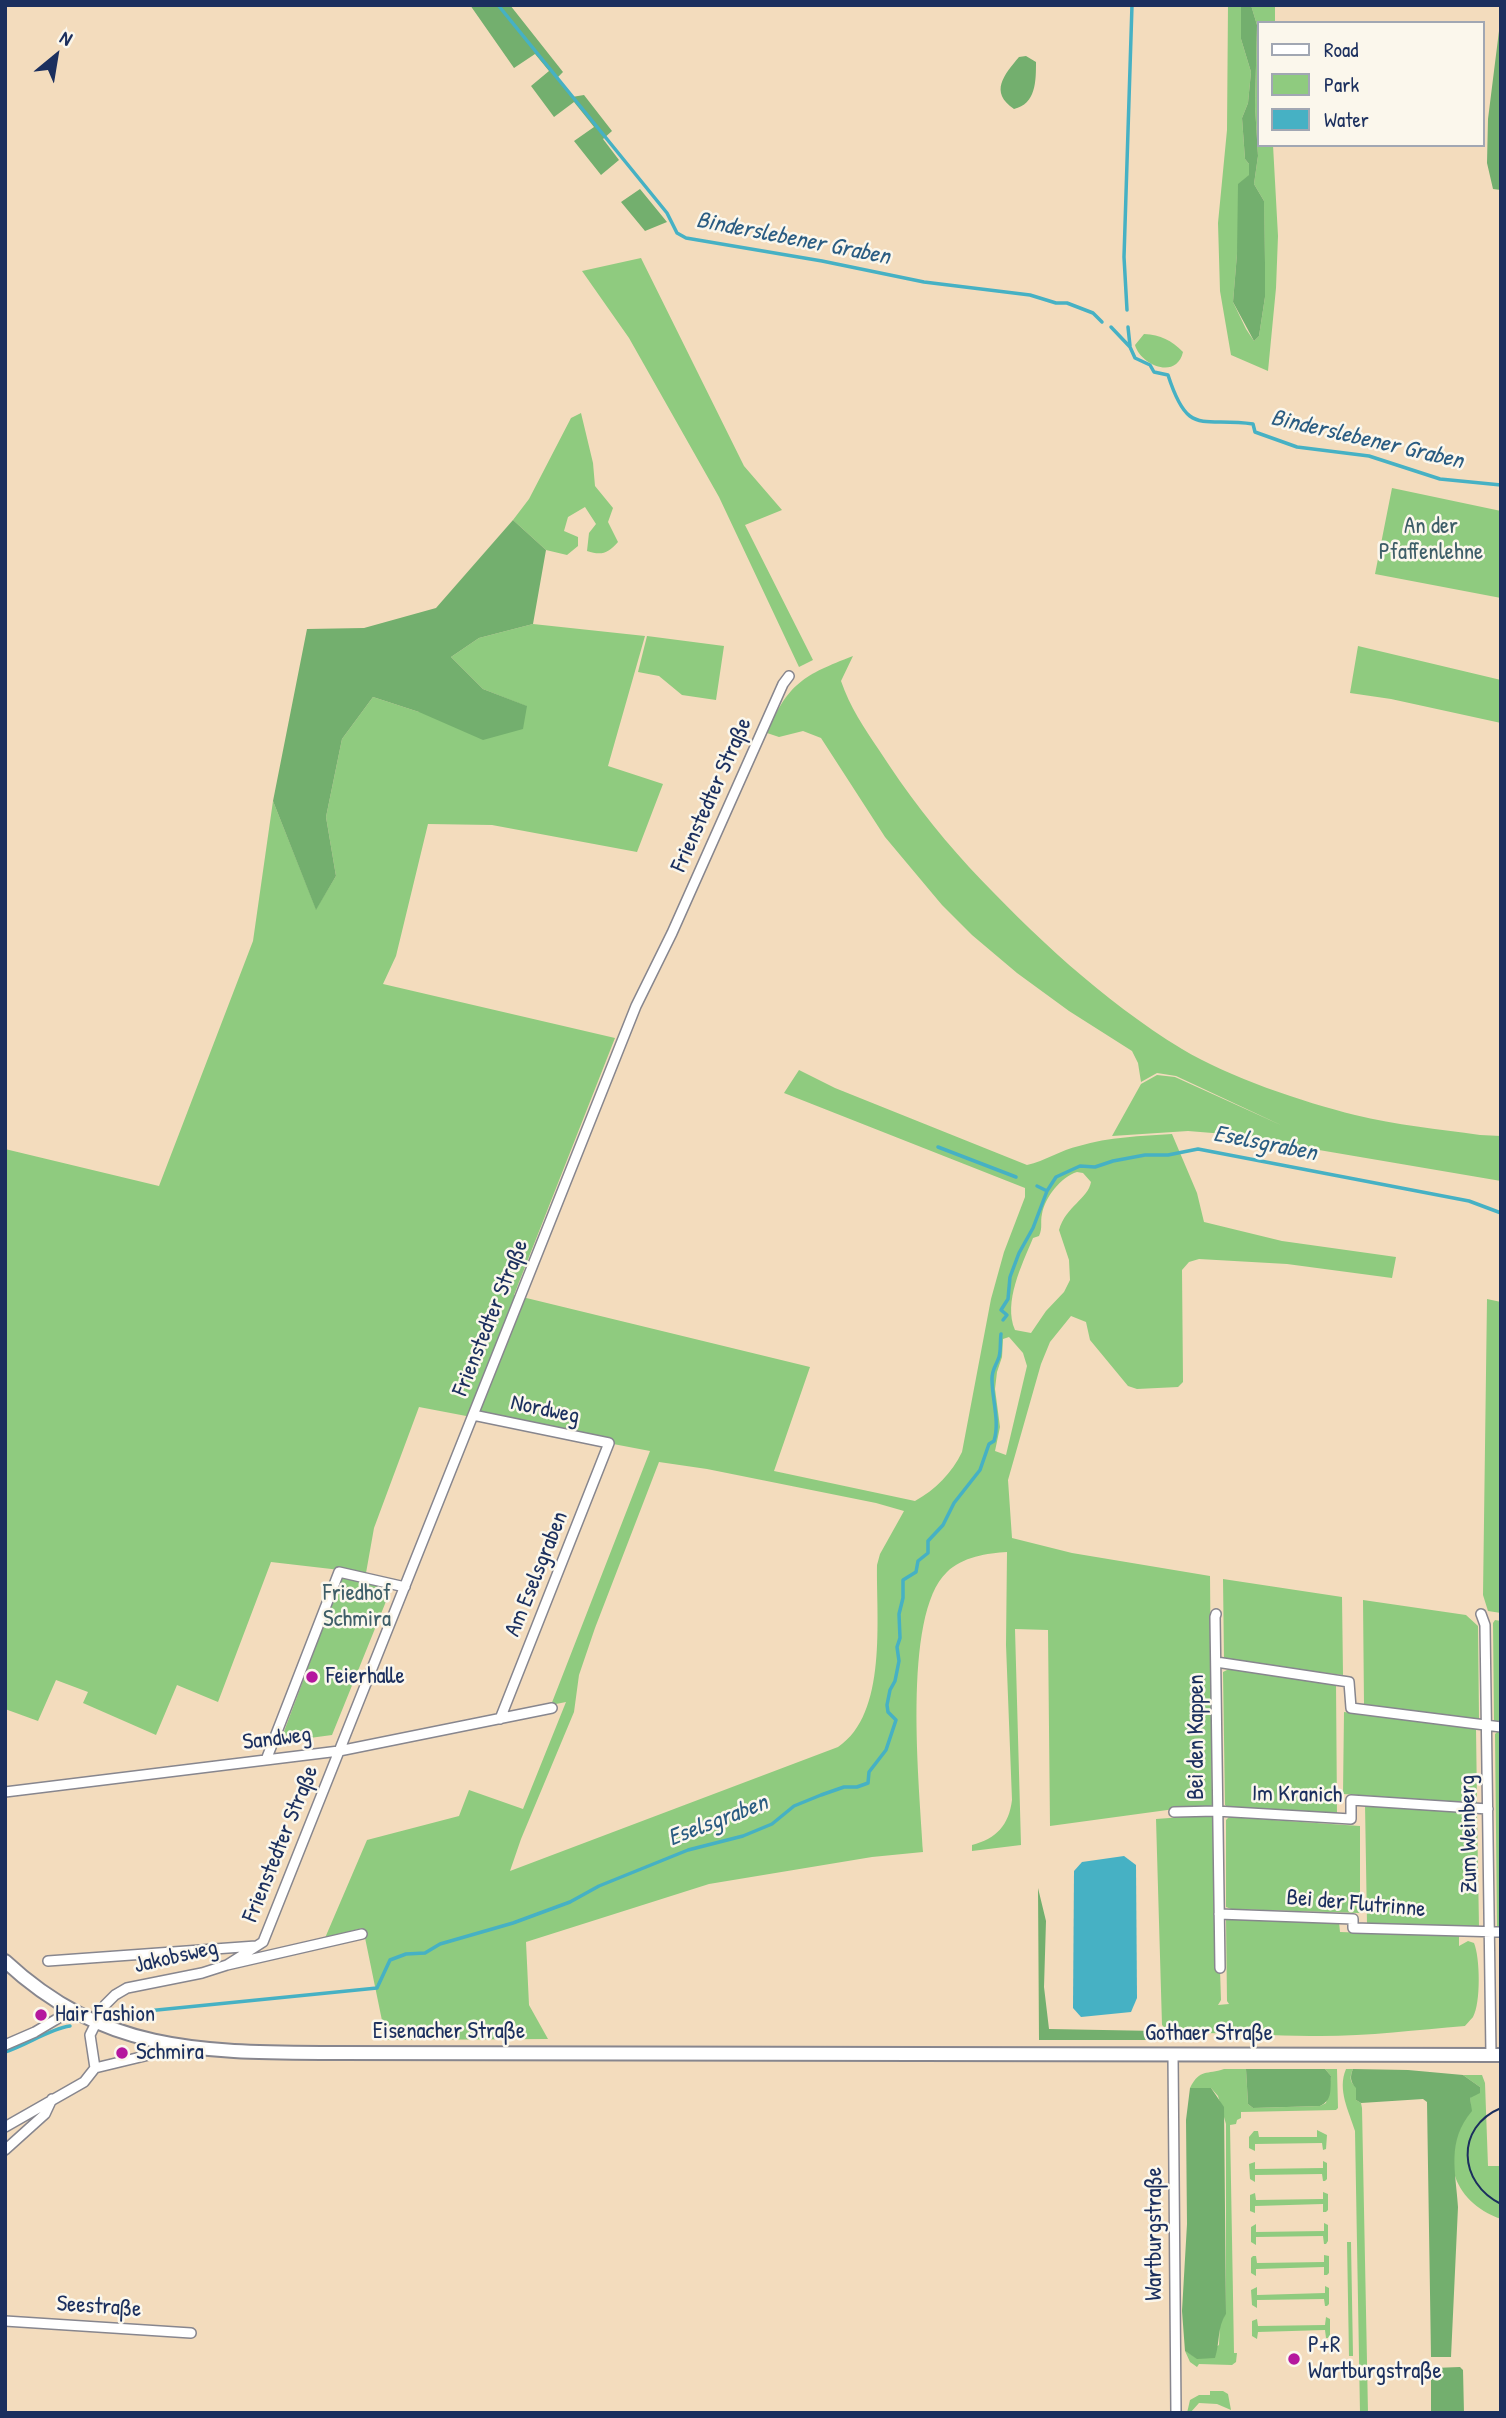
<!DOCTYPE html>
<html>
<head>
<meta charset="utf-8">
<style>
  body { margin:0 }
  #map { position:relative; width:1506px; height:2418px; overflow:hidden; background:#f3dcbd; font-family:"Patrick Hand",sans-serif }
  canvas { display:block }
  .frame { position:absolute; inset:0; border:7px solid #1b2f5e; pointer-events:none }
  .legend { position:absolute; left:1257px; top:21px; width:228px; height:126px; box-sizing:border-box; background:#fbf7ec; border:2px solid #a1a7b3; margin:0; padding:9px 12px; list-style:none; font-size:21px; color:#1b2f5e }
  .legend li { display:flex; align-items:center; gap:14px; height:35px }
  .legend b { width:35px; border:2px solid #a1a7b3 }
  .north { position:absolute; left:21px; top:21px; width:70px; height:70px; -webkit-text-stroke:5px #fbf7ec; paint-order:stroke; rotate:30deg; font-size:19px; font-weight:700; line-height:28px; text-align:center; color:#1b2f5e }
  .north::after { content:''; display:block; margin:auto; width:24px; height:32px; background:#1b2f5e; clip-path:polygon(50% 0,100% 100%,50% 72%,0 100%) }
</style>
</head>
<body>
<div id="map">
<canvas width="1506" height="2418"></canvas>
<div class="frame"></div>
<ul class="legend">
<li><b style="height:9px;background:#fff"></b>Road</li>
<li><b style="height:19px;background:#8fcb7f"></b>Park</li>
<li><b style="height:19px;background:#46b1c4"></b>Water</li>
</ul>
<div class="north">N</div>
</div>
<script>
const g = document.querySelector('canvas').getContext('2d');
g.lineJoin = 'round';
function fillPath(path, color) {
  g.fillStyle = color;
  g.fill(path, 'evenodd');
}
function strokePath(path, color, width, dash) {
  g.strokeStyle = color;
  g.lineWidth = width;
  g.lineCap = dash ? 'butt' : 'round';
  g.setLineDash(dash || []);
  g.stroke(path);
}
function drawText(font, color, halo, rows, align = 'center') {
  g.font = font + ' "Patrick Hand",sans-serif';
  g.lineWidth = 5;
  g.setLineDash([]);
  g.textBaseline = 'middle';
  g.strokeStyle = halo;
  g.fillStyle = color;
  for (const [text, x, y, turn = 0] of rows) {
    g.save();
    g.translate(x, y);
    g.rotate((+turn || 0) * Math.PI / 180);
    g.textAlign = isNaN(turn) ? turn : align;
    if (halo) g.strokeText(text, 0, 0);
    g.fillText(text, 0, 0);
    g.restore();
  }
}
fillPath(new Path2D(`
  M 1228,5 L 1241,5 L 1241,39 L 1251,72 L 1248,103 L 1242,118 L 1245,159 L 1249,164 L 1249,175 L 1237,254 L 1233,302 L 1246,329 L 1254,341 L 1259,336 L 1265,297 L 1264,201 L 1254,184 L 1258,156 L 1255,106 L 1257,25 L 1251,5 L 1275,5 L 1275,23 L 1259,23 L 1259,145 L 1273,145 L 1278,236 L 1276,288 L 1268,371 L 1231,355 L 1220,291 L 1218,223 L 1227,130 Z
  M 641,258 L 744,466 L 782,510 L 745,525 L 813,660 L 799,667 L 719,497 L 629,338 L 582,271 Z
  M 1144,334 C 1161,335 1171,340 1183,352 C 1176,381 1140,364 1135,345 Z
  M 581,413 L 593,463 L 595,486 L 613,508 L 608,522 L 618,542 C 608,553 602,556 587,551 L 589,533 L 596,524 L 585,507 L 568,517 L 564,531 L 578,537 L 578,546 L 567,555 L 546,550 L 513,520 L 529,499 L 571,418 Z
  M 1392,488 L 1501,511 L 1501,598 L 1375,574 Z
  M 533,624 L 645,636 L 608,766 L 663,784 L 637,852 L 492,825 L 428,824 L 396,956 L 383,984 L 615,1038 L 514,1295 L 810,1367 L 774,1471 L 915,1501 C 935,1490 952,1473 962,1452 L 991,1299 L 1004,1252 L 1025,1197 L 1025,1188 L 784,1093 L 799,1070 L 835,1088 L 1027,1165 C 1045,1161 1061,1150 1079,1146 C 1109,1137 1141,1136 1172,1134 L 1197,1193 L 1204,1222 L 1282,1241 L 1396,1257 L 1392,1278 L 1287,1264 L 1199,1259 L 1189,1262 L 1182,1270 L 1183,1382 L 1178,1387 L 1137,1389 L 1128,1386 L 1090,1340 L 1086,1322 L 1071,1316 L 1050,1342 L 1041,1364 L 1008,1480 L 1012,1538 L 1072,1553 L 1210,1576 L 1212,1805 L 1209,1807 L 1182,1808 L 1050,1826 L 1048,1630 L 1015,1629 L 1021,1845 L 972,1851 L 972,1845 C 996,1839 1009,1825 1012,1800 L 1006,1645 L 1007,1552 C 988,1553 962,1557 947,1572 C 901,1615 920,1790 923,1852 L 872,1857 L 709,1884 L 526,1942 L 529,2005 L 548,2039 L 386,2040 L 363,1928 L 325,1938 L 367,1840 L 459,1816 L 469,1790 L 523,1809 L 566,1702 L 551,1705 L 650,1451 L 419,1407 L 374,1528 L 366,1573 L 271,1562 L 218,1702 L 177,1685 L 156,1735 L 83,1703 L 88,1692 L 56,1680 L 38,1721 L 5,1709 L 5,1149 L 159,1186 L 253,941 L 273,801 L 316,909 L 336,876 L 326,817 L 342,739 L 373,697 L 419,712 L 526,706 L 483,689 L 451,657 L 479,638 ZM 1077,1172 L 1083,1173 L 1091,1182 C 1088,1199 1066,1206 1059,1230 L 1069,1260 L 1070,1280 L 1064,1292 L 1046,1311 L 1031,1333 L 1015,1330 C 1003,1302 1022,1265 1033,1238 L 1039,1236 C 1043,1228 1040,1222 1042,1214 C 1045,1197 1061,1177 1077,1172 ZM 1009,1337 L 1023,1353 L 1027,1366 L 1006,1455 L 995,1451 L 1000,1427 L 995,1389 L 997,1372 L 1002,1357 L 1003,1339 ZM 659,1462 L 707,1469 L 876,1503 L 904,1511 L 880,1554 L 877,1565 C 876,1618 888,1714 838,1747 L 510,1871 L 521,1839 L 574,1712 L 579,1675 L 595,1628 Z
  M 647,636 L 724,646 L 716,700 L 682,695 L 659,676 L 638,672 Z
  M 1358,646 L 1501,680 L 1501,723 L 1391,699 L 1350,693 Z
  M 853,656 L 841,681 C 850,707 864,728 879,750 C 906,792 936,831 969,867 C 1033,935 1102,1000 1182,1049 C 1228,1077 1303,1102 1355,1115 C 1396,1125 1438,1129 1480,1135 L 1501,1136 L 1501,1181 L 1225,1134 L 1188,1131 L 1112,1136 L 1141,1084 L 1157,1075 L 1175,1077 L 1283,1126 L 1176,1076 L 1157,1073 L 1141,1082 L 1138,1063 L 1132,1051 L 1069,1011 L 1017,973 L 972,935 L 942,905 L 885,837 L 821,738 L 803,731 L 779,737 L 767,733 C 788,683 804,675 853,656 Z
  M 1487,1299 L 1501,1302 L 1501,1613 L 1488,1611 L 1483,1595 Z
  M 342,1577 L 391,1589 L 332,1735 L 280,1742 Z
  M 1223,1579 L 1342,1597 L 1343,1675 L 1224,1660 Z
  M 1363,1600 L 1466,1615 L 1478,1626 L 1479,1719 L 1364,1705 Z
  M 1495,1620 L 1501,1621 L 1501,1722 L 1494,1721 L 1493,1623 Z
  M 1229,1669 L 1336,1683 L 1337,1815 L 1229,1808 L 1225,1805 L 1223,1672 Z
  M 1344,1712 L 1476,1728 L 1477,1803 L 1343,1794 Z
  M 1498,1731 L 1501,1731 L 1501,1927 L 1497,1926 L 1495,1734 Z
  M 1365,1804 L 1477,1813 L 1479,1927 L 1367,1924 Z
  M 1210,1815 L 1213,1817 L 1215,1969 L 1220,1970 L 1221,2000 L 1218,2005 L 1229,2004 L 1227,2001 L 1226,1918 L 1339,1922 L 1340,1932 L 1459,1936 L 1459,1946 L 1468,1941 L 1474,1943 C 1480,1957 1481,2003 1473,2017 C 1472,2018 1466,2025 1465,2026 C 1414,2030 1362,2037 1310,2036 C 1263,2036 1218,2031 1171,2034 L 1162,2025 L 1156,1819 Z
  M 1229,1817 L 1360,1826 L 1360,1913 L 1231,1909 L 1226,1907 L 1226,1820 Z
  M 1224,2069 L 1246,2069 L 1248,2104 L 1253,2108 L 1320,2106 L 1326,2103 L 1331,2076 L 1325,2069 L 1337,2069 L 1338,2108 L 1336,2110 L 1241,2112 L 1241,2118 L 1237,2120 L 1236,2124 L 1230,2125 L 1234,2353 L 1237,2353 L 1236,2362 L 1232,2365 L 1199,2364 L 1197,2367 L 1190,2362 L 1185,2351 L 1197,2358 L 1219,2345 L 1220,2323 L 1226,2313 L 1226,2124 L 1218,2096 L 1211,2088 L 1190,2088 C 1200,2068 1207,2075 1224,2069 Z
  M 1346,2069 L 1353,2069 C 1350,2076 1349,2082 1356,2087 L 1356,2100 L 1361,2103 L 1362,2108 L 1368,2413 L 1360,2413 L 1355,2131 C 1349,2111 1337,2090 1346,2069 Z
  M 1463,2075 L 1482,2075 L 1485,2083 L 1488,2166 L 1501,2166 L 1501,2219 C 1451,2201 1437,2153 1471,2111 L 1470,2098 L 1480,2087 Z
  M 1317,2130 L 1327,2135 L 1326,2149 L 1323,2150 L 1322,2143 L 1255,2144 L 1255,2151 L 1249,2148 L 1249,2137 L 1254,2131 L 1258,2131 L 1259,2137 L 1317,2137 Z
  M 1323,2161 L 1327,2163 L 1327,2179 L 1325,2181 L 1323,2181 L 1322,2174 L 1255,2175 L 1255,2182 L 1250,2179 L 1249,2164 L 1255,2162 L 1255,2169 L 1323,2168 Z
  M 1323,2192 L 1328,2194 L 1328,2210 L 1326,2212 L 1323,2212 L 1323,2204 L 1255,2206 L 1255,2213 L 1250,2211 L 1250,2195 L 1255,2193 L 1256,2200 L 1323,2199 Z
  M 1324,2223 L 1328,2225 L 1328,2241 L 1326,2244 L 1324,2244 L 1323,2236 L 1256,2237 L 1256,2245 L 1251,2242 L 1251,2227 L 1256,2224 L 1256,2232 L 1324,2231 Z
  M 1347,2242 L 1351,2242 L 1353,2356 L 1349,2356 Z
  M 1324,2255 L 1329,2256 L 1329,2273 L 1327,2275 L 1324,2275 L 1324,2267 L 1256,2269 L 1256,2276 L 1251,2273 L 1251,2258 L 1253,2256 L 1256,2256 L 1257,2263 L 1324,2262 Z
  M 1325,2286 L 1329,2288 L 1329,2304 L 1327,2306 L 1325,2306 L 1324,2299 L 1257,2300 L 1257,2308 L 1252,2305 L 1251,2290 L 1257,2287 L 1257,2295 L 1325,2293 Z
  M 1326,2317 L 1330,2319 L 1330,2336 L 1328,2338 L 1326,2338 L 1325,2330 L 1258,2332 L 1257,2339 L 1252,2336 L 1252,2321 L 1257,2319 L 1258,2326 L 1325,2325 Z
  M 1210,2391 L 1223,2391 L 1228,2394 L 1231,2410 L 1217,2404 L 1199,2403 L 1190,2413 L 1187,2413 L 1190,2400 L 1199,2395 L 1210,2395 Z`), '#8fcb7f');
fillPath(new Path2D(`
  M 470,5 L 510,5 L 563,72 L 557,78 L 572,97 L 584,95 L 612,131 L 603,139 L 619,160 L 601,175 L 574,141 L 594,127 L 574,102 L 554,117 L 531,86 L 549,71 L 535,54 L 514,68 Z
  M 1241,5 L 1251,5 L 1257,25 L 1255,106 L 1258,156 L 1254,184 L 1264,201 L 1265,263 L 1265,297 L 1259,336 L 1254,341 L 1233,302 L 1237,254 L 1238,184 L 1249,175 L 1249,164 L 1245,159 L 1242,118 L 1248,103 L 1251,72 L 1241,39 Z
  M 1501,15 L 1501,190 L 1493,189 L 1487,163 L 1488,119 Z
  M 1026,56 L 1036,62 C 1036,81 1036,104 1014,109 C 989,92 1004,75 1019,57 Z
  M 640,189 L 667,222 L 645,231 L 621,202 Z
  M 513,520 L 546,550 L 533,624 L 479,638 L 451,657 L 483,689 L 527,706 L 523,729 L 483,740 L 419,712 L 373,697 L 342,739 L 326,817 L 336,876 L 316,910 L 273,801 L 307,629 L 364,628 L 436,608 Z
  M 1038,1888 L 1046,1921 L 1044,1987 L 1049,2029 L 1157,2031 L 1157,2040 L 1039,2040 Z
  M 1246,2069 L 1325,2069 L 1331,2076 C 1330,2089 1333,2100 1320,2106 L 1253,2108 L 1248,2104 Z
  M 1353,2069 L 1408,2070 L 1463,2075 L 1480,2087 L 1480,2093 L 1470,2098 L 1472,2111 C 1446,2142 1456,2171 1458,2207 L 1451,2357 L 1431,2357 L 1427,2102 L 1423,2099 L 1361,2103 L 1356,2100 L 1356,2088 C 1350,2082 1350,2076 1353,2069 Z
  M 1190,2088 L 1211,2088 L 1224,2107 L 1226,2314 C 1217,2327 1220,2343 1215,2358 L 1197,2359 L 1185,2351 L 1182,2311 L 1187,2224 L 1186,2120 Z
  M 1460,2367 L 1463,2370 L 1464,2413 L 1431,2413 L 1431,2371 L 1434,2368 Z`), '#73af6e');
fillPath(new Path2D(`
  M 1124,1856 L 1136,1865 L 1137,1998 L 1131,2012 L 1081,2017 L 1073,2008 L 1074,1871 L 1082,1862 Z`), '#46b1c4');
strokePath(new Path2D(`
  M 498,5 L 667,213 L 677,233 L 686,238 L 822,261 L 924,282 L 1030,295 L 1056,303 L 1067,303 L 1093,313 L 1102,322
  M 1127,310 L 1124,257 L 1132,5
  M 1111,327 L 1130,347 L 1135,358 L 1150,365 L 1154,372 L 1168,375 C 1188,437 1200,417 1253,424 L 1255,432 L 1297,447 L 1369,456 L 1440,479 L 1501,485
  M 1128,327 L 1130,346
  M 938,1147 L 1016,1177
  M 1037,1186 L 1047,1191
  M 1003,1320 L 1007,1315 L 1001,1310 L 1008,1299 L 1010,1277 L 1019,1253 L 1033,1228 L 1047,1191 L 1056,1177 L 1080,1166 L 1095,1167 L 1113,1161 L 1145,1155 L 1168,1155 L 1198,1149 L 1469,1201 L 1501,1213
  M 117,2014 L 377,1988 L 390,1960 L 406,1954 L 425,1953 L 440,1944 L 513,1923 L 570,1902 L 599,1886 L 688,1850 L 743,1836 L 772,1824 L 794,1806 L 821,1795 L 844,1787 L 857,1787 L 868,1783 L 869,1772 L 886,1750 L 896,1720 L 888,1712 L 887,1705 L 890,1690 L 895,1681 L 899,1661 L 897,1647 L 900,1638 L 899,1614 L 903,1598 L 903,1580 L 916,1572 L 918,1561 L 928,1553 L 928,1541 L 943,1525 L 954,1503 L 980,1470 L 989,1444 L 994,1441 C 1000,1421 992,1400 992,1379 C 992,1369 996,1366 999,1357 C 1001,1351 1000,1341 1001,1334
  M 5,2052 C 27,2045 49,2029 70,2026`), '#46b1c4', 3.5);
const minor = new Path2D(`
  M 473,1415 L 609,1443 L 500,1719
  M 1216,1614 L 1215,1617 L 1220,1968
  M 1481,1614 L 1485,1625 L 1491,2055
  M 1216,1662 L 1349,1682 L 1351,1708 L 1501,1727
  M 266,1760 L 339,1572 L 405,1587
  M 5,1792 L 339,1751 L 552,1708
  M 1174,1812 L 1216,1811 L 1351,1819 L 1351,1800 L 1488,1809
  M 1219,1914 L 1353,1919 L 1353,1928 L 1501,1932
  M 48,1961 L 256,1946
  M 227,1965 L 263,1942 L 636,1006 L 672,933 L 783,684 L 789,676
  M 5,2045 L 35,2032 L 72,2010
  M 1173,2055 L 1176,2413
  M 95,2068 L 90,2035 L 105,2005 L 115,1995 L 127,1988 L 202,1973 L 227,1965 L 362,1934
  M 5,2127 L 84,2082 L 95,2068 L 178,2048
  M 5,2150 L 45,2114 L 52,2099
  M 5,2321 L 191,2333`);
const secondary = new Path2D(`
  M 5,1961 C 107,2056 209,2052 339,2053 L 1501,2055`);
strokePath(minor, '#87868e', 12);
strokePath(secondary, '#87868e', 16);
strokePath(minor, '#fff', 9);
strokePath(secondary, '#fff', 12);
strokePath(new Path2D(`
  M 1501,2108 C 1455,2127 1458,2183 1501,2204`), '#1b2f5e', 2);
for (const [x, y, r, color] of [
  [312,1677,7,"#b5179e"],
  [41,2015,7,"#b5179e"],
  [122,2053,7,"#b5179e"],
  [1294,2359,7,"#b5179e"]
]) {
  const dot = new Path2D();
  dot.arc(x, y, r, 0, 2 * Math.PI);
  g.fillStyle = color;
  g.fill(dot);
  strokePath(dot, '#fbf7ec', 2.5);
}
drawText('23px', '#3e5e68', '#fbf7ec', [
  ["An der",1431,527],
  ["Pfaffenlehne",1431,553],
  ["Friedhof",357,1594],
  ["Schmira",357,1620]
]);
drawText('23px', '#1b2f5e', '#fbf7ec', [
  ["Frienstedter Straße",712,795,-66],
  ["Frienstedter Straße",491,1318,-68],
  ["Nordweg",545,1410,12],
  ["Am Eselsgraben",537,1574,-68],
  ["Bei den Kappen",1197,1737,-90],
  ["Sandweg",277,1739,-7],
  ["Im Kranich",1297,1795,1],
  ["Zum Weinberg",1469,1834,-91],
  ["Frienstedter Straße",281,1844,-68],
  ["Bei der Flutrinne",1356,1904,5],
  ["Jakobsweg",176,1957,-13],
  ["Eisenacher Straße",449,2032],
  ["Gothaer Straße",1209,2034],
  ["Wartburgstraße",1155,2234,-90],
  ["Seestraße",99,2307,4]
]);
drawText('23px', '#1b2f5e', '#fbf7ec', [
  ["Feierhalle",326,1677],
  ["Hair Fashion",55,2015],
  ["Schmira",136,2053],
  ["P+R",1308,2346],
  ["Wartburgstraße",1308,2372]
], 'left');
drawText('italic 24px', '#2a5c82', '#fbf7ec', [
  ["Binderslebener Graben",793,239,11],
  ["Binderslebener Graben",1367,440,13],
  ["Eselsgraben",1265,1144,11],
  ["Eselsgraben",718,1821,-21]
]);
</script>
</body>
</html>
